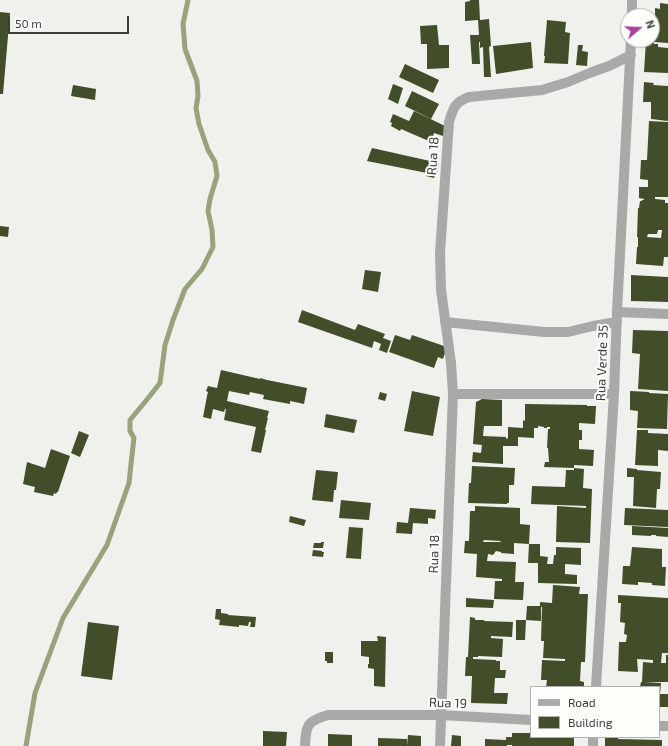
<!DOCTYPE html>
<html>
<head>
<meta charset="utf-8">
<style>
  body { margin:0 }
  #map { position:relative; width:668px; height:746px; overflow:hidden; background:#f0f1ed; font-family:"Exo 2",sans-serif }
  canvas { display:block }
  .legend { position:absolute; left:530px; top:686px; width:130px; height:52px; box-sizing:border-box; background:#fdfffa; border:1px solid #b0b1ae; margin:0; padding:5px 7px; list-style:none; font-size:12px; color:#3c3c3b }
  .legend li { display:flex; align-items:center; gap:8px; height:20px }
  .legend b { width:20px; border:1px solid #b0b1ae }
  .north { position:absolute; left:620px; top:8px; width:40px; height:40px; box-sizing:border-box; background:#fdfffa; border:1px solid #b0b1ae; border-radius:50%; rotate:71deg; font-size:11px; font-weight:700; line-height:16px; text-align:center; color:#3c3c3b }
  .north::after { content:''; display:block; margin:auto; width:14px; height:18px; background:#ab3e9e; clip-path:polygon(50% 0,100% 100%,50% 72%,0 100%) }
  .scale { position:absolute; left:8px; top:16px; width:121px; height:18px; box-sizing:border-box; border:2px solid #3c3c3b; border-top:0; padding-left:5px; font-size:12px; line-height:14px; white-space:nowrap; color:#3c3c3b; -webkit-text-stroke:3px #fdfffa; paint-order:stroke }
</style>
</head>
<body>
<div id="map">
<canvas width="668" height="746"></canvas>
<ul class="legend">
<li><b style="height:5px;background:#a9a9a8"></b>Road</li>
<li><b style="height:11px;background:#424d29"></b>Building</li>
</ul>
<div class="north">N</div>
<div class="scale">50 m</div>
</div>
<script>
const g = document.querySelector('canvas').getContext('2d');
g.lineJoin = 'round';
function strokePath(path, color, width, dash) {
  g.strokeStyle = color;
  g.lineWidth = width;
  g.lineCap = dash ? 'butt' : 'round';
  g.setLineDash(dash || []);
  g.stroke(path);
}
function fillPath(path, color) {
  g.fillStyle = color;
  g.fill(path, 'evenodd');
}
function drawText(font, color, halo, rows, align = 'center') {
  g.font = font + ' "Exo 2",sans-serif';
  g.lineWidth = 4;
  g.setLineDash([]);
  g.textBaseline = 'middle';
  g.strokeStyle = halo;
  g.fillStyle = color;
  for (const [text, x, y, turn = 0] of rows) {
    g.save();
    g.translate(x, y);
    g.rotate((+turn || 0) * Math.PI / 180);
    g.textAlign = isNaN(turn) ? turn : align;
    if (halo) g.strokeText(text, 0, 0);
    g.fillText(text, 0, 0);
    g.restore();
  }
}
strokePath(new Path2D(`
  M 26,746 L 35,693 L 63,618 L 107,545 L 129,483 L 131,464 L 134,438 L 130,431 L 130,420 L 149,397 L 160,383 L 165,345 L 173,320 L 185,289 L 202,269 L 213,247 L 212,230 L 208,211 L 210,199 L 217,176 L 215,162 L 208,150 L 199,124 L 196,108 L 198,96 L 197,81 L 185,49 L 183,24 L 188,0`), '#96a37c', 5);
fillPath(new Path2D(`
  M 470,0 L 479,0 L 480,20 L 489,19 L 491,46 L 489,47 L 491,77 L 484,77 L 483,47 L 480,48 L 480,42 L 479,42 L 480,64 L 472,64 L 470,35 L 479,35 L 478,20 L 465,21 L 465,2 L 470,1 Z
  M 660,3 L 668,4 L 668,43 L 654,42 L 654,44 L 658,44 L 658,47 L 668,48 L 668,73 L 644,72 L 646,40 L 652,40 L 652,25 L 655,25 L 655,8 L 660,9 Z
  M 0,12 L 10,13 L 3,94 L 0,94 Z
  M 547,20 L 566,22 L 565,32 L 570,33 L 568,64 L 544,63 L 545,56 L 544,56 Z
  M 437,25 L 439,45 L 449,45 L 449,68 L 427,69 L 427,44 L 421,44 L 420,26 Z
  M 531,42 L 533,68 L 496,74 L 493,46 Z
  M 578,45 L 583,45 L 582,51 L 588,52 L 587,66 L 576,65 Z
  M 405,64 L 439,80 L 433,93 L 399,77 Z
  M 644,82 L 654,83 L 653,85 L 668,86 L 668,121 L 651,119 L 651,102 L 643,102 Z
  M 393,84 L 403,88 L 398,104 L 388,99 Z
  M 73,85 L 96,89 L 95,100 L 71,96 Z
  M 412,91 L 439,104 L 431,119 L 405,106 Z
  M 414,111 L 445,126 L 443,136 L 434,133 L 431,142 L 401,129 L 400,131 L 391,126 L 392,123 L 390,122 L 393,114 L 409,121 Z
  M 649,121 L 668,122 L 668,197 L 655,197 L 655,199 L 665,200 L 665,203 L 668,203 L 668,257 L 664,257 L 663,266 L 636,264 L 637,247 L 638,247 L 638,237 L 637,237 L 638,208 L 639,208 L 640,201 L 642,201 L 642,200 L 644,200 L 644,199 L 639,198 L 639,187 L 648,187 L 648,180 L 640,179 L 641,160 L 647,160 ZM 658,230 L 662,230 L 661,238 L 647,237 L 648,234 L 657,234 Z
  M 372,148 L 439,163 L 437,175 L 435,175 L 434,178 L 426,176 L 427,173 L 367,161 Z
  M 0,226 L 9,227 L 8,237 L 0,236 Z
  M 365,270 L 381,272 L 378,292 L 362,289 Z
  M 631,275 L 668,277 L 668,302 L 631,301 Z
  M 302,310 L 355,330 L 358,324 L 385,334 L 383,338 L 391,341 L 387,353 L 379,350 L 381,344 L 374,341 L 372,348 L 298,322 Z
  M 633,330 L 668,331 L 668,391 L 638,389 L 640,354 L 632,353 Z
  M 395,335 L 410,340 L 412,335 L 447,347 L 443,359 L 438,357 L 434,368 L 389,352 Z
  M 221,370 L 260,379 L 260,378 L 267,380 L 307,388 L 304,404 L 290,401 L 290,404 L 263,399 L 264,395 L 250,392 L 249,395 L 229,391 L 227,401 L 269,411 L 267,418 L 268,418 L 265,430 L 266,430 L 261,453 L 251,451 L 256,427 L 224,420 L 226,409 L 225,409 L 224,412 L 213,409 L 211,419 L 203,417 L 207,396 L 208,392 L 206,391 L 208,386 L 217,388 Z
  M 412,391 L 440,397 L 433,436 L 404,431 Z
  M 630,391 L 649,392 L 649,393 L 668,394 L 667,429 L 637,428 L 638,411 L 630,410 Z
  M 380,392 L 387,394 L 385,401 L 378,399 Z
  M 482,399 L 502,400 L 502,426 L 484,426 L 483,436 L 506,437 L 506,439 L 508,438 L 508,427 L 523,428 L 523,420 L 525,421 L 525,404 L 587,405 L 587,406 L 596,406 L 595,424 L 579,423 L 579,430 L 582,430 L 582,440 L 579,440 L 579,449 L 594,450 L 593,466 L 574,465 L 574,468 L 544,467 L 545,462 L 549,462 L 548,448 L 547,448 L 548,429 L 550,429 L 550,427 L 547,427 L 547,428 L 544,428 L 544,427 L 538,426 L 538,428 L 534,428 L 534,438 L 518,437 L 518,446 L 503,446 L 503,464 L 472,462 L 473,452 L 481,453 L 482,445 L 473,444 L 476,402 Z
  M 326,414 L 357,420 L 354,433 L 324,427 Z
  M 637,430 L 648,430 L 648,433 L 668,434 L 668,451 L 658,450 L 658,466 L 635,465 Z
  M 79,431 L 89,435 L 80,457 L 71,453 Z
  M 51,449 L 70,456 L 58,492 L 57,492 L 56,494 L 54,493 L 53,496 L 34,492 L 35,487 L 23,484 L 27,462 L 45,468 Z
  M 472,466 L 515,468 L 514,485 L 509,485 L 509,503 L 507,503 L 507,504 L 468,503 L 469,483 L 471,483 Z
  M 574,468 L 584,469 L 583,488 L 592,489 L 590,543 L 556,542 L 557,506 L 586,508 L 586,506 L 531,504 L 532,486 L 565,487 L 566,470 L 574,470 Z
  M 627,468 L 637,469 L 637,470 L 661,472 L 660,489 L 657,489 L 656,508 L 633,506 L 634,477 L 627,477 Z
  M 316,470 L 338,472 L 336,490 L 334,490 L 333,502 L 312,500 Z
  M 341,500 L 371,503 L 369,520 L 339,518 Z
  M 475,506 L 520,508 L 520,524 L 530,525 L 529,544 L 514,543 L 514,554 L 501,553 L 501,552 L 496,551 L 493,555 L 488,554 L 487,561 L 516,562 L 515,582 L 524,582 L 523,600 L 494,599 L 495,581 L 502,581 L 502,579 L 476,577 L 477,554 L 464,553 L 465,541 L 469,541 L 470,511 L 475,511 ZM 484,540 L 500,541 L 501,542 L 483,542 Z
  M 410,508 L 436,510 L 435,519 L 428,518 L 428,524 L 413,523 L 412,534 L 396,533 L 397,522 L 408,523 Z
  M 625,508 L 668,510 L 668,527 L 624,525 Z
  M 290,516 L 306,520 L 304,526 L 289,522 Z
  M 632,526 L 668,528 L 668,537 L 656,536 L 656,535 L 651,535 L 651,536 L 632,535 Z
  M 349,527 L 363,528 L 361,559 L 346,558 Z
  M 321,542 L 324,542 L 323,548 L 313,548 L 314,543 L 321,543 Z
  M 529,544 L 540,544 L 540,556 L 548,557 L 547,564 L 553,564 L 554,555 L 556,555 L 556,547 L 581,548 L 581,565 L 565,564 L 565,574 L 577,575 L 577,584 L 538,583 L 538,563 L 528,563 Z
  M 632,547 L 662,549 L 662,567 L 666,567 L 665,586 L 652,585 L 652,583 L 638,582 L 638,585 L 622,584 L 623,566 L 630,566 Z
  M 313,550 L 322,551 L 322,552 L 324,552 L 323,557 L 312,556 Z
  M 553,585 L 580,587 L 579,594 L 588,594 L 585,662 L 581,662 L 580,681 L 584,682 L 584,687 L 546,687 L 547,680 L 541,680 L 542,660 L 565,661 L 565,659 L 543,658 L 544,641 L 541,641 L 542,607 L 541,607 L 541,621 L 526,620 L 527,606 L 540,606 L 540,602 L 552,603 Z
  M 618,595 L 668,598 L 668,653 L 662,653 L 661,663 L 666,663 L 666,655 L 668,655 L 668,682 L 644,682 L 661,683 L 660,694 L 668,694 L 668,707 L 659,707 L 659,687 L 640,687 L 641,682 L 642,682 L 643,662 L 653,663 L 653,660 L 637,659 L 638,672 L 618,671 L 619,642 L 626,642 L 627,635 L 624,634 L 625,623 L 620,622 L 621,603 L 618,603 Z
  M 466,598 L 494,600 L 493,608 L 466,607 Z
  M 216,609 L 221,609 L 221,613 L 228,614 L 228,615 L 256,617 L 255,627 L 250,627 L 251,622 L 249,622 L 248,626 L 239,625 L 239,627 L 219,625 L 220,620 L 215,619 Z
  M 470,617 L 475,618 L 475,620 L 484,620 L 484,621 L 513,622 L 512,637 L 491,636 L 491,638 L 503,639 L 502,657 L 478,656 L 478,657 L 473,657 L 473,659 L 496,660 L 496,661 L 500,661 L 500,670 L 506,670 L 505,678 L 495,678 L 494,693 L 508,693 L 507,704 L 471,703 L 472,676 L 465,676 L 466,657 L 468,657 Z
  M 516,620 L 526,620 L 525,640 L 516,640 Z
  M 88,622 L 119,626 L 112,680 L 81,676 Z
  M 377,636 L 386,637 L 385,687 L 374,686 L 374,669 L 368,668 L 368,664 L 369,664 L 369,657 L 361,656 L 361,641 L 378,641 Z
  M 325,652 L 333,652 L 333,663 L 327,663 L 327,661 L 325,661 Z
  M 263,731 L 287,732 L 286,746 L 263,746 Z
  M 512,733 L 531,733 L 531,737 L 574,737 L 574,746 L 512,746 L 512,745 L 507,745 L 507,746 L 485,746 L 485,739 L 506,740 L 506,737 L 512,737 Z
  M 328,734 L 352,735 L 352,746 L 328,746 Z
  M 408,735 L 421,736 L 421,746 L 407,746 Z
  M 452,735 L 461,736 L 461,746 L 451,746 Z
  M 605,737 L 618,737 L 618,739 L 662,740 L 662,746 L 605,746 Z
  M 378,738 L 407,739 L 407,746 L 378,746 Z`), '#424d29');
strokePath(new Path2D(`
  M 632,16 L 632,0
  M 617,312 L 668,314
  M 445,322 L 544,332 L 568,332 L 593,326 L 617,322
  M 453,394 L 614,394
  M 596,687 L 614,394 L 617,312 L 631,40
  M 659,726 L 668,726
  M 305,746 C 306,725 307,721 328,715 L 441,715 L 531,720
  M 440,746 L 453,394 L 451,363 L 441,290 L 440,253 L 449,122 C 453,108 455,102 469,97 L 542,90 L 568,82 L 592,72 L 609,66 L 631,55
  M 593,746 L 593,737`), '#a9a9a8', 10);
drawText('13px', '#3c3c3b', '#fdfffa', [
  ["Rua 18",433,156,-86],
  ["Rua Verde 35",602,363,-88],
  ["Rua 18",434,554,-88],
  ["Rua 19",448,703,2]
]);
</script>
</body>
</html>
